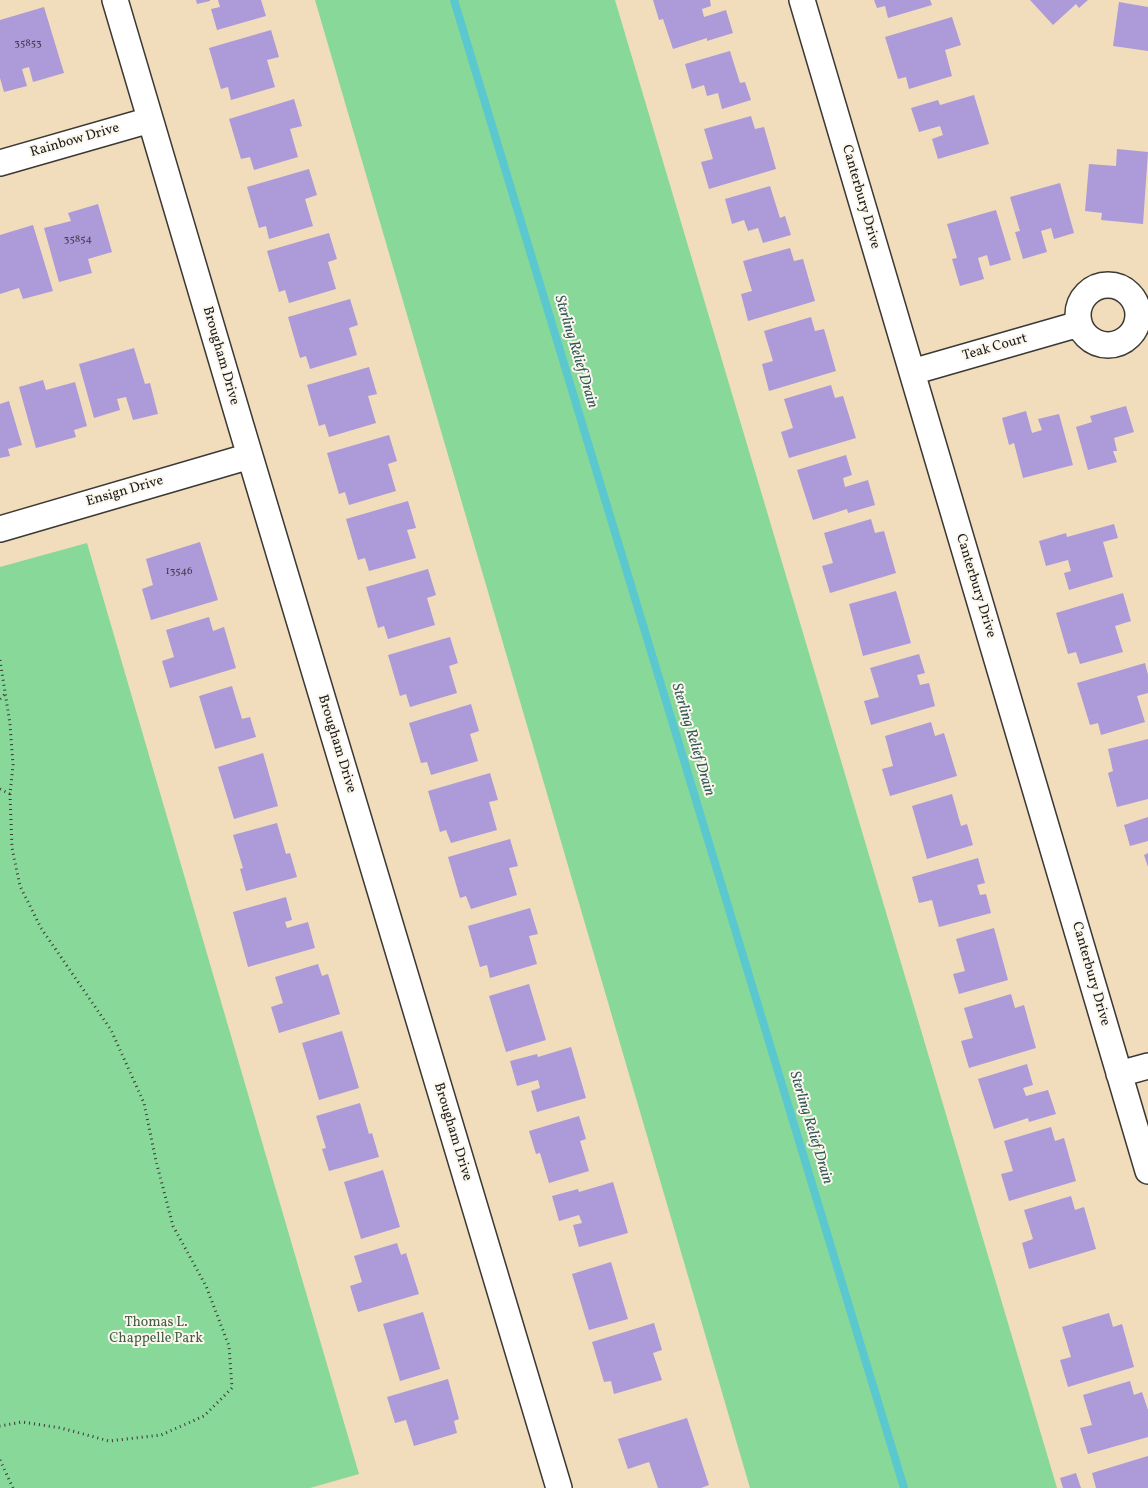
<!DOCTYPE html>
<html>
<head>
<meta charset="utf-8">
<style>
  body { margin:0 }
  canvas { display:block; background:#f1dcbc }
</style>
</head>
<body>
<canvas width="1148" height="1488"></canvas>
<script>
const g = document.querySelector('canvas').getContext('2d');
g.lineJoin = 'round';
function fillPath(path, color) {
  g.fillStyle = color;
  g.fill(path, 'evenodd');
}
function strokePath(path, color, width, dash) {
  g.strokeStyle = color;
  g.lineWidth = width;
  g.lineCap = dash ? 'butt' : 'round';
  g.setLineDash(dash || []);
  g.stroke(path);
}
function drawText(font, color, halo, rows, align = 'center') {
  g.font = font + ' Vollkorn,serif';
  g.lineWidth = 4;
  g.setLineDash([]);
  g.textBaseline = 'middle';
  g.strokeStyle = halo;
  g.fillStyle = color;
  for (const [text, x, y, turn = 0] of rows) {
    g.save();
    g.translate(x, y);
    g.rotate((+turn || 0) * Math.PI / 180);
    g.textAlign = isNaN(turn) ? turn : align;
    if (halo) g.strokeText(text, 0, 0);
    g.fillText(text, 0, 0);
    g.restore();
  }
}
fillPath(new Path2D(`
  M 315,0 L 615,0 L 1057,1488 L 750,1488 Z
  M 87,543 L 359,1474 L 310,1488 L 0,1488 L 0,567 Z`), '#87d899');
strokePath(new Path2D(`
  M 454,0 L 904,1488`), '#5ac8ce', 8);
fillPath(new Path2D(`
  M 196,0 L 210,0 L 210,1 L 197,4 Z
  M 218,0 L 261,0 L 266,16 L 217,30 L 211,9 L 220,7 Z
  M 653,0 L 710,0 L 711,6 L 702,9 L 704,17 L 726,10 L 733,33 L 707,41 L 707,38 L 673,49 L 663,19 L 659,20 Z
  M 874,0 L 930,0 L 932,5 L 888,18 L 885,6 L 877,8 Z
  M 1030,0 L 1088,0 L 1079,8 L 1076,4 L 1053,25 Z
  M 1119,2 L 1148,7 L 1148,51 L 1113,46 Z
  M 44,7 L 64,73 L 33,82 L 29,67 L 22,69 L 27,86 L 4,92 L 0,78 L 0,20 Z
  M 952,17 L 961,45 L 945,50 L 952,76 L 909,89 L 906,77 L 898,79 L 885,37 Z
  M 271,30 L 279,57 L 267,60 L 275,87 L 231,100 L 228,87 L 221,89 L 209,48 Z
  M 730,51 L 740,83 L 745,82 L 751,100 L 722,109 L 718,93 L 707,96 L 704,85 L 692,89 L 685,64 Z
  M 974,95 L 989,144 L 938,159 L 932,139 L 943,135 L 940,126 L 919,132 L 911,108 L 938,100 L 940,105 Z
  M 294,99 L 302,126 L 290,129 L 298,157 L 254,170 L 250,157 L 241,159 L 229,119 Z
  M 751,116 L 755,129 L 764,127 L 776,169 L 709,189 L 701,162 L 713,159 L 704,129 Z
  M 1117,149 L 1148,152 L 1143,224 L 1101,220 L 1102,213 L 1085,211 L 1089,164 L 1116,166 Z
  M 309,169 L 317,195 L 305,199 L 313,226 L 269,239 L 266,226 L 259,228 L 247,187 Z
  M 1060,183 L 1074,233 L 1054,239 L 1051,228 L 1041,231 L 1047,252 L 1023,259 L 1015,232 L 1020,231 L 1010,197 Z
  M 770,186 L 780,218 L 785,216 L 791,235 L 763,243 L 758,228 L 748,231 L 744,220 L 732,224 L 725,199 Z
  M 98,204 L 112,252 L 88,259 L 92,273 L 59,282 L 44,228 L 71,221 L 68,213 Z
  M 996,210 L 1011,260 L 990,266 L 987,255 L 978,258 L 984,279 L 960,286 L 952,259 L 957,258 L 947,224 Z
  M 33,225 L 53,291 L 23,299 L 19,288 L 0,294 L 0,235 Z
  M 329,233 L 337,259 L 328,262 L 336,289 L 289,303 L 285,290 L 279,292 L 267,251 Z
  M 790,248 L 794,261 L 803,259 L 815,301 L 748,321 L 741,294 L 752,291 L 743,261 Z
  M 350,299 L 358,325 L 349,328 L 357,355 L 310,369 L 306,356 L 300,358 L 288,317 Z
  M 811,317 L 815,331 L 824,329 L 836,371 L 769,391 L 762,364 L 773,361 L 764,331 Z
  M 134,348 L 145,384 L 150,383 L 158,414 L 133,420 L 126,397 L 117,399 L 120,410 L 94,418 L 79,364 Z
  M 369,367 L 377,394 L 368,396 L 376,423 L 329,437 L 325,424 L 319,426 L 307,385 Z
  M 43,380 L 46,390 L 75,382 L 87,426 L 74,430 L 76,437 L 36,448 L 19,387 Z
  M 831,385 L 835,398 L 843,396 L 856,438 L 789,458 L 781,432 L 793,428 L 784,399 Z
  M 9,401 L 22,445 L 8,449 L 10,456 L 0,458 L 0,404 Z
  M 1126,406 L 1134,432 L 1114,438 L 1117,451 L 1113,451 L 1117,462 L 1088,470 L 1076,427 L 1092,422 L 1090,416 Z
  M 1026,411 L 1032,433 L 1042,430 L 1038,419 L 1059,414 L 1073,465 L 1023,478 L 1014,443 L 1009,445 L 1002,418 Z
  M 389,435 L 397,461 L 388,464 L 396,491 L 349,505 L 345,492 L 339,494 L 327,453 Z
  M 846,455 L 852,475 L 843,478 L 845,487 L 868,480 L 875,505 L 848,513 L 847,509 L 813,520 L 797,470 Z
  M 408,501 L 416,528 L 407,530 L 416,558 L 369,571 L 365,558 L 358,560 L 346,519 Z
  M 871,519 L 875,533 L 884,531 L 896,573 L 830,593 L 822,566 L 833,563 L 824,533 Z
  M 1114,524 L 1118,538 L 1103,542 L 1113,577 L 1069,590 L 1064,573 L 1071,571 L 1068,560 L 1046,566 L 1039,541 L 1066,533 L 1067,537 Z
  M 200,542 L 218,600 L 151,620 L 142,589 L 153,585 L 146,559 Z
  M 428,569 L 436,595 L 427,598 L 435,625 L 388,639 L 384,626 L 378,628 L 366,587 Z
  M 896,591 L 911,643 L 863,656 L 849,604 Z
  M 1123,593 L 1131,621 L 1115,626 L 1123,652 L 1080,664 L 1076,652 L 1068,654 L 1056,613 Z
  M 209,617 L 213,631 L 224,627 L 236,668 L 170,688 L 162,661 L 174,657 L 166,630 Z
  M 450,637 L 458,663 L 449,666 L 457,693 L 410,707 L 406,694 L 400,696 L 388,655 Z
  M 919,654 L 925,673 L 917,675 L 920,685 L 929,683 L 935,706 L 871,725 L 864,701 L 879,697 L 870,668 Z
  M 1145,663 L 1148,675 L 1148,693 L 1137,696 L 1145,722 L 1101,735 L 1098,723 L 1090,725 L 1077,683 Z
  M 232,686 L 242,719 L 250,717 L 256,737 L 215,749 L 199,696 Z
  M 471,704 L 479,731 L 470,734 L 478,761 L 431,775 L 427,762 L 421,763 L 409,723 Z
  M 931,722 L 935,736 L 944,733 L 957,776 L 890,796 L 882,769 L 893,766 L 885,736 Z
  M 1148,739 L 1148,799 L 1117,807 L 1108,773 L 1113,771 L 1108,749 Z
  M 263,753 L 278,806 L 234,819 L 218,767 Z
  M 490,773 L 498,800 L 489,802 L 497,830 L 451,843 L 446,830 L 440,832 L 428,791 Z
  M 952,794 L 961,826 L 967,824 L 973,845 L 927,859 L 912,806 Z
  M 1148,817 L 1148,841 L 1130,846 L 1124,825 Z
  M 277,823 L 286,854 L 290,853 L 297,877 L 246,891 L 240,869 L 243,868 L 233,835 Z
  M 510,839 L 518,866 L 509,868 L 517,895 L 471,909 L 466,896 L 460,898 L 448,857 Z
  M 1148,853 L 1148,867 L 1144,855 Z
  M 978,858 L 985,883 L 977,885 L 980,895 L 986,894 L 991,913 L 939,927 L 932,900 L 919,903 L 912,877 Z
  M 286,897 L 292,920 L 285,922 L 287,928 L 308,922 L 315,948 L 248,967 L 233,912 Z
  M 530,908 L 538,934 L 529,936 L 537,964 L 490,978 L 487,965 L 480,967 L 468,926 Z
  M 994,928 L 1008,980 L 959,994 L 953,974 L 965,971 L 956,939 Z
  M 318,964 L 322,976 L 328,974 L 340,1014 L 279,1033 L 271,1007 L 283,1003 L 275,977 Z
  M 529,984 L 546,1040 L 506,1052 L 489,996 Z
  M 1011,994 L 1015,1008 L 1024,1005 L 1036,1048 L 969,1068 L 961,1041 L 973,1038 L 964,1008 Z
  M 342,1031 L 359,1088 L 319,1100 L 302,1043 Z
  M 571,1047 L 586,1098 L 537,1112 L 531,1091 L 540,1088 L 538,1080 L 517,1086 L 510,1061 L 537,1054 L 538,1057 Z
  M 1027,1064 L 1033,1085 L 1023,1088 L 1026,1096 L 1048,1090 L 1056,1114 L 1029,1122 L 1028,1118 L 994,1129 L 978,1079 Z
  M 360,1103 L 369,1134 L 372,1133 L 379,1157 L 329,1171 L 322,1149 L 326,1148 L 316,1116 Z
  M 579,1116 L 586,1139 L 580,1141 L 589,1171 L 549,1183 L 540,1153 L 536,1154 L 529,1131 Z
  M 1051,1127 L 1055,1141 L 1064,1138 L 1076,1181 L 1009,1201 L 1001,1174 L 1013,1171 L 1004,1141 Z
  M 383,1170 L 400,1227 L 361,1239 L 344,1182 Z
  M 613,1182 L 628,1233 L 579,1247 L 573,1225 L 582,1223 L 579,1215 L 559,1221 L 552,1196 L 578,1189 L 579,1192 Z
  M 1071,1196 L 1075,1210 L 1084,1207 L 1096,1249 L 1029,1269 L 1022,1243 L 1033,1239 L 1024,1210 Z
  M 397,1243 L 401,1255 L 406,1253 L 419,1294 L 358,1312 L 350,1286 L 362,1282 L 354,1256 Z
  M 611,1262 L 628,1319 L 589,1330 L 572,1274 Z
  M 423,1312 L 440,1369 L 400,1381 L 383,1324 Z
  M 1109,1313 L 1113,1327 L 1122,1324 L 1134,1367 L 1068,1387 L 1060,1360 L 1071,1357 L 1062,1327 Z
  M 654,1323 L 662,1350 L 653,1353 L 662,1380 L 614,1394 L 611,1381 L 604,1382 L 592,1342 Z
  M 448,1379 L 459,1419 L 454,1421 L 457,1433 L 414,1446 L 406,1420 L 395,1423 L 387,1397 Z
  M 1130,1381 L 1134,1395 L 1142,1392 L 1148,1410 L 1148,1437 L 1088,1454 L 1080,1428 L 1092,1425 L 1083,1395 Z
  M 687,1418 L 709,1485 L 701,1488 L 658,1488 L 649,1462 L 628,1469 L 618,1439 Z
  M 1148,1456 L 1148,1488 L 1096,1488 L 1092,1473 Z
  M 1076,1473 L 1081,1488 L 1063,1488 L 1060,1478 Z`), '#ad9ad9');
const minor = new Path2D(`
  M 115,0 L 241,426 L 559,1488
  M 802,0 L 1148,1171
  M 0,163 L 150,120
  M1078 315a30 30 0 1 1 60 0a30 30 0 1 1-60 0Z
  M 912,372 L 1079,324
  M 0,529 L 250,456
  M 1119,1074 L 1148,1066`);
strokePath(minor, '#3c3934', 28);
strokePath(new Path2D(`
  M 0,660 L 10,724 L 13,765 L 10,794 L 12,848 L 20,886 L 41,928 L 111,1030 L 144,1103 L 156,1161 L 173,1226 L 206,1286 L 229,1346 L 232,1388 L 204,1416 L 161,1435 L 109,1441 L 61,1428 L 22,1422 L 0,1426
  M 0,699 L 6,693
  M 0,789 L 10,794
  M 0,1460 L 13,1488`), '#3c3934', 3, [1, 4]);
strokePath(minor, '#fff', 25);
drawText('11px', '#403c4b', null, [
  ["35853",28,44],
  ["35854",78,240],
  ["13546",179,572]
]);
drawText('14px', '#1c1c1c', '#fbf7ec', [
  ["Rainbow Drive",75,141,-16],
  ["Canterbury Drive",860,197,74],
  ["Teak Court",995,348,-16],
  ["Brougham Drive",220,356,74],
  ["Ensign Drive",125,492,-16],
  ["Canterbury Drive",975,586,73],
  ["Brougham Drive",336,744,73],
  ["Canterbury Drive",1090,974,74],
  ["Brougham Drive",452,1132,73]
]);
drawText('14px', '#415e48', '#fbf7ec', [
  ["Thomas L.",156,1323],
  ["Chappelle Park",156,1339]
]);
drawText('italic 15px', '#32585a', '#fbf7ec', [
  ["Sterling Relief Drain",575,352,73],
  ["Sterling Relief Drain",692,740,73],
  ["Sterling Relief Drain",810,1128,73]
]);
</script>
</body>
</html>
